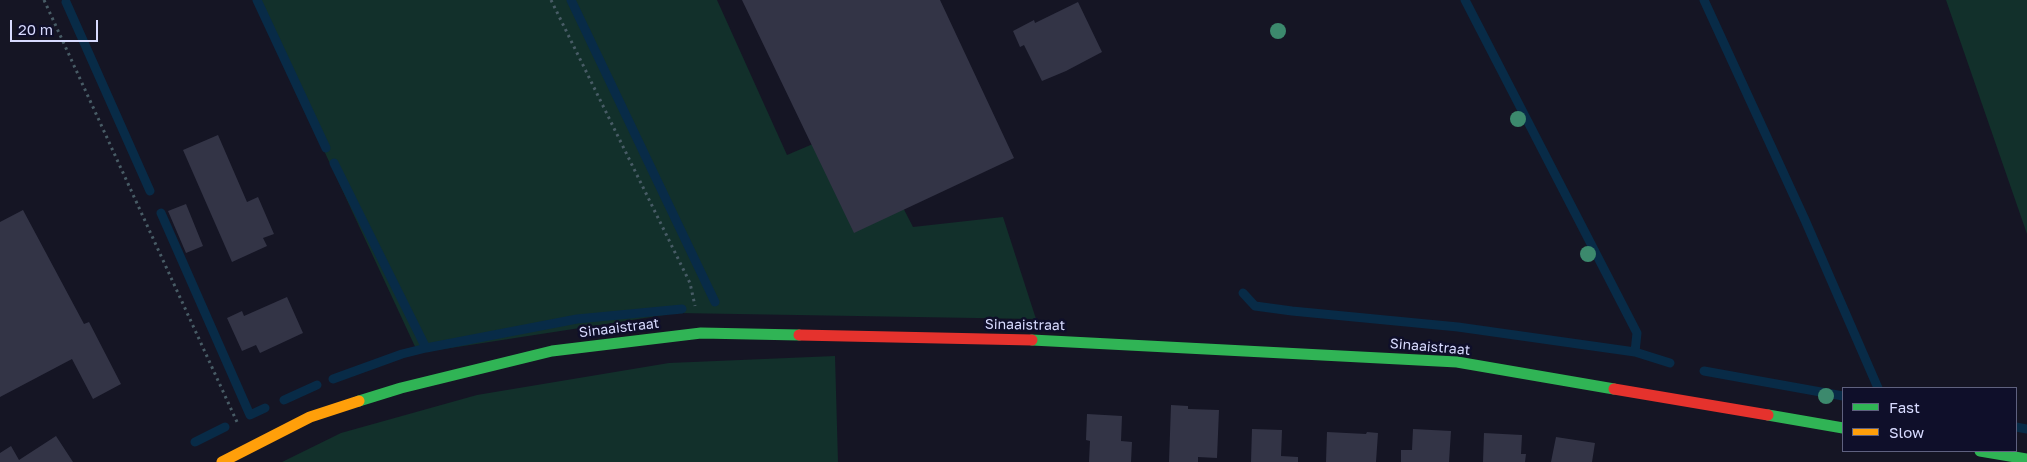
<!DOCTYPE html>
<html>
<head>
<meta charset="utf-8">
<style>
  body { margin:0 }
  #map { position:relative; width:2027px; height:462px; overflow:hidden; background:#151524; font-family:"Golos Text",sans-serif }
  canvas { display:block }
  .legend { position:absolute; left:1842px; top:387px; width:175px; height:65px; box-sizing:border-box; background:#0f0f2a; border:1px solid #5f617f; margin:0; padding:6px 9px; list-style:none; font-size:15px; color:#d8dbff }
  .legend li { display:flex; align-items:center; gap:10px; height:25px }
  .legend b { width:25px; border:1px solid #5f617f }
  .scale { position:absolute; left:10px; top:20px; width:88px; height:22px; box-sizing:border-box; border:2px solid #d8dbff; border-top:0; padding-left:6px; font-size:15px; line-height:18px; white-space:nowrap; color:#d8dbff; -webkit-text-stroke:4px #0f0f2a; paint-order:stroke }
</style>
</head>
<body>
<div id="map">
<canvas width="2027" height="462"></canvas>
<ul class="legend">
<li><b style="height:6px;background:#30b455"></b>Fast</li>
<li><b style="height:6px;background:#ff9f0a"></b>Slow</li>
</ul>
<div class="scale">20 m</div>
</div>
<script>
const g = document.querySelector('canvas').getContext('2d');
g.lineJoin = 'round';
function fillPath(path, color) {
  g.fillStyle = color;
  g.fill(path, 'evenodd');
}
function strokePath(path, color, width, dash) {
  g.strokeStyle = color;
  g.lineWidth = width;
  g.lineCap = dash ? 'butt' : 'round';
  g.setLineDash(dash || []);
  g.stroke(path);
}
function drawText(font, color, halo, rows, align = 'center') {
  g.font = font + ' "Golos Text",sans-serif';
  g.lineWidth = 5;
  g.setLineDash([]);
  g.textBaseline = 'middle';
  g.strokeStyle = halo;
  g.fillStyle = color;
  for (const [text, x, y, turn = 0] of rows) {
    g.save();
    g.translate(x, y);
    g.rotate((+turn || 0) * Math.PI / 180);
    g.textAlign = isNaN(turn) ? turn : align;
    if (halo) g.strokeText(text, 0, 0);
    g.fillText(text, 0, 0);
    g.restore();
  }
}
fillPath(new Path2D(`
  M 254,0 L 717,0 L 787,155 L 860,124 L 913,227 L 1003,217 L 1036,319 L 677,313 L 418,353 Z
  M 1946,0 L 2027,0 L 2027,234 Z
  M 835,356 L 838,462 L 282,462 L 341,433 L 477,395 L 669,363 Z`), '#12302b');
strokePath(new Path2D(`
  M 257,0 L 326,148
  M 571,0 L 715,302
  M 1704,0 L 1805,220 L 1878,388
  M 66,2 L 150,191
  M 161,213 L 250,415 L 265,408
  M 1243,293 L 1255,306 L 1292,311 L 1458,327 L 1635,352 L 1637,333 L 1465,0
  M 426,348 L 577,319 L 682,309
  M 1635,352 L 1670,363
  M 1704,371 L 1843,396
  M 333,379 L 402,354 L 426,348 L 334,163
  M 284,400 L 317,385
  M 2016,427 L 2027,429
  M 195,442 L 225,427`), '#082b47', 9);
fillPath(new Path2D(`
  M 742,0 L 940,0 L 1014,158 L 854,233 Z
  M 1078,2 L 1102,52 L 1066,71 L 1042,81 L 1024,45 L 1020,47 L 1013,31 L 1034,20 L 1035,23 Z
  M 218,135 L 247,202 L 258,197 L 274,234 L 263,238 L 267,246 L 232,262 L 183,150 Z
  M 186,204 L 203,246 L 186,253 L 168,211 Z
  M 23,210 L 84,324 L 89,322 L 121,384 L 93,399 L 72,359 L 0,397 L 0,222 Z
  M 287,297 L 303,333 L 260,353 L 256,345 L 242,351 L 227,318 L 242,311 L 244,316 Z
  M 1171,405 L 1188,406 L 1188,409 L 1219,410 L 1217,458 L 1198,457 L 1198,462 L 1169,462 Z
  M 1087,414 L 1122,416 L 1121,441 L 1132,442 L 1131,462 L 1089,462 L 1090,441 L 1086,440 Z
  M 1252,429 L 1282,430 L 1281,456 L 1298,457 L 1298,462 L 1251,462 Z
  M 1413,429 L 1451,431 L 1449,462 L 1401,462 L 1401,450 L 1412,450 Z
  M 1327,432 L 1366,434 L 1367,432 L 1378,433 L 1376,462 L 1326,462 Z
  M 1484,433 L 1522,435 L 1521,454 L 1526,454 L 1525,462 L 1483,462 Z
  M 56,436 L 73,462 L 0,462 L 0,453 L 11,446 L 19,460 Z
  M 1556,437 L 1595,443 L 1592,462 L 1551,462 Z`), '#333446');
strokePath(new Path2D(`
  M 44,0 L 237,422
  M 551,0 L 690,283 L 695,306`), '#485c66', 3, [2.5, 4]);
strokePath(new Path2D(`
  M 1032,340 L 1457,362 L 1614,389
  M 359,401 L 401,388 L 552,351 L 701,333 L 799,335
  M 1768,415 L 1843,428
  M 1980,451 L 2027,459`), '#30b455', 11);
strokePath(new Path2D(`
  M 222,462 L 310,417 L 359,401`), '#ff9f0a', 11);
strokePath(new Path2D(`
  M 799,335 L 1032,340
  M 1614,389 L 1768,415`), '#e5322d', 11);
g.fillStyle = '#3c896d';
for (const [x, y] of [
  [1278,31],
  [1518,119],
  [1588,254],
  [1826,396]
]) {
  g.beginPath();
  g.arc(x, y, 8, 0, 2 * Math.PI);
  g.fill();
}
drawText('14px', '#d8dbff', '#0f0f2a', [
  ["Sinaaistraat",1025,325,1],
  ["Sinaaistraat",619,328,-7],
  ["Sinaaistraat",1430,347,5]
]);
</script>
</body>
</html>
